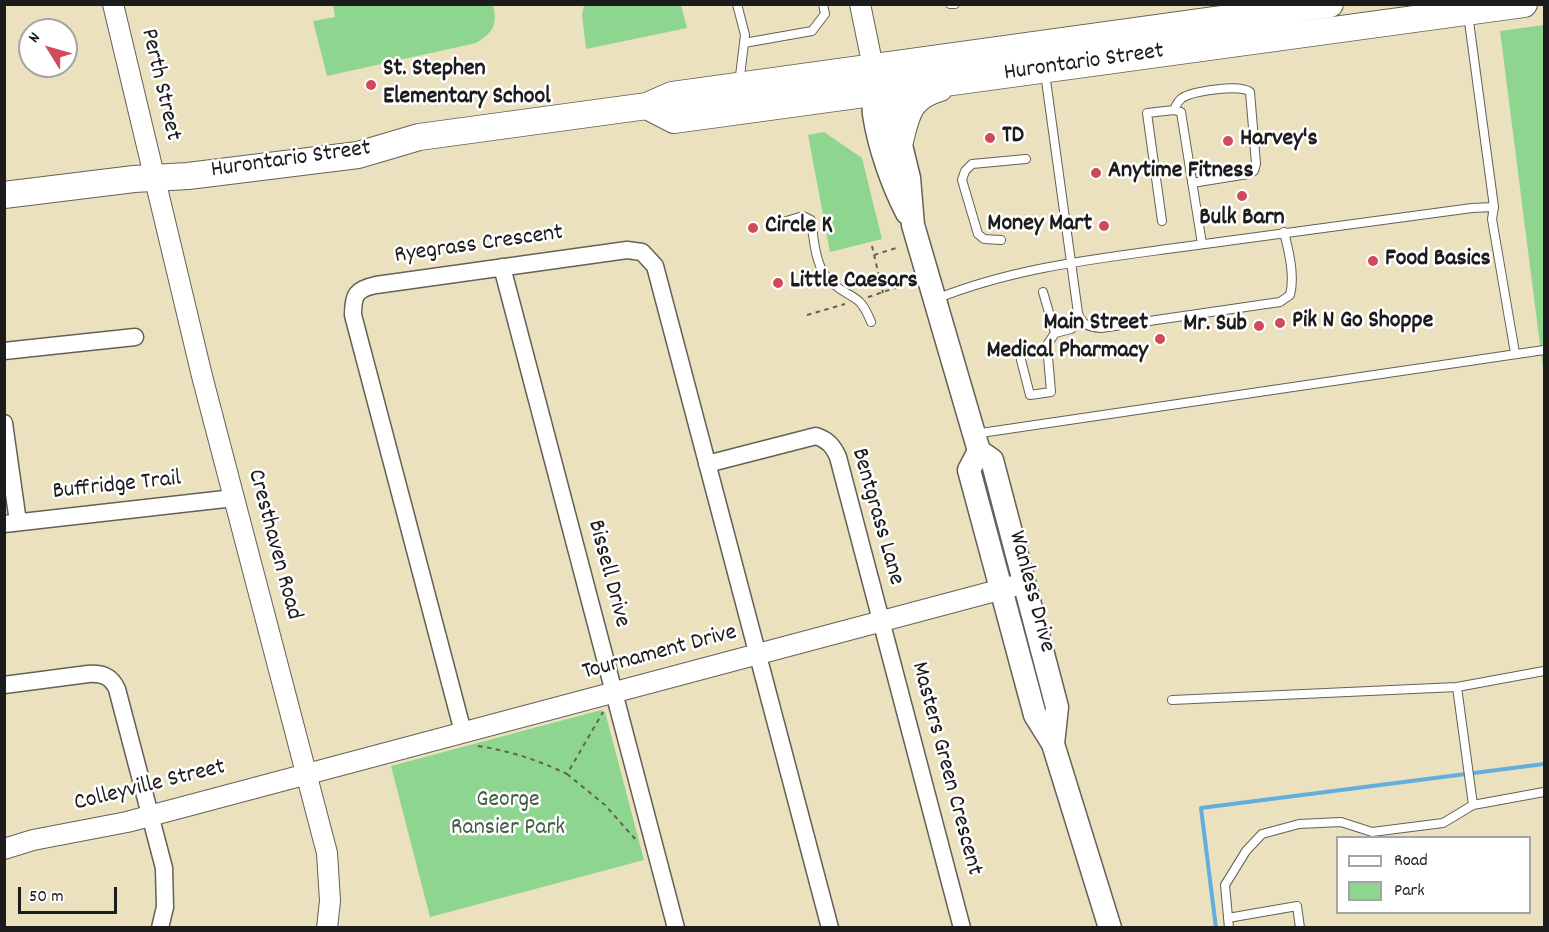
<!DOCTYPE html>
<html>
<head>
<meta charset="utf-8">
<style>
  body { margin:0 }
  #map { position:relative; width:1549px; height:932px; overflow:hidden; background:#ebe1bf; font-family:Dekko,sans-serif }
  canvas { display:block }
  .frame { position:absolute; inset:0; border:6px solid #1c1c1c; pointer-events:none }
  .legend { position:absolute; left:1336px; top:836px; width:195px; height:78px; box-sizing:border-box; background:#fff; border:2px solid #a4a4a4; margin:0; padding:8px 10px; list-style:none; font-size:18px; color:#1c1c1c }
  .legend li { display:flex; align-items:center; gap:12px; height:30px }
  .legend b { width:30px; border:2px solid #a4a4a4 }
  .north { position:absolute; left:18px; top:18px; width:60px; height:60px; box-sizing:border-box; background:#fff; border:2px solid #a4a4a4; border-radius:50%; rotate:307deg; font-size:16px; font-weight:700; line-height:24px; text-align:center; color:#1c1c1c }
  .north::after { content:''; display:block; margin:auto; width:21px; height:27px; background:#d1495b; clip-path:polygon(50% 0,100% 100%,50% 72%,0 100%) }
  .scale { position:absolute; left:18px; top:887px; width:99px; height:27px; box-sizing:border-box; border:3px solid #1c1c1c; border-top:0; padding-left:8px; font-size:18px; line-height:21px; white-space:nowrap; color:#1c1c1c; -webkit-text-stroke:4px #fff; paint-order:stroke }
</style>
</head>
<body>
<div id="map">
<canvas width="1549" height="932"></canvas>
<div class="frame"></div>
<ul class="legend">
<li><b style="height:8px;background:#fff"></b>Road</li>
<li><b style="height:16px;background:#8ed590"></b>Park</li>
</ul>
<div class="north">N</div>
<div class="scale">50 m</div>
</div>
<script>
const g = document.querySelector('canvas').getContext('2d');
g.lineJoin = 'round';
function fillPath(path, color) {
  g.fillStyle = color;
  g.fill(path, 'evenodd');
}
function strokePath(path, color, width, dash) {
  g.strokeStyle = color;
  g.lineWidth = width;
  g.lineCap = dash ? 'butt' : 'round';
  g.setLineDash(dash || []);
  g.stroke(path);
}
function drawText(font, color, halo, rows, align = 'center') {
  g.font = font + ' Dekko,sans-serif';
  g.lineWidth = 5;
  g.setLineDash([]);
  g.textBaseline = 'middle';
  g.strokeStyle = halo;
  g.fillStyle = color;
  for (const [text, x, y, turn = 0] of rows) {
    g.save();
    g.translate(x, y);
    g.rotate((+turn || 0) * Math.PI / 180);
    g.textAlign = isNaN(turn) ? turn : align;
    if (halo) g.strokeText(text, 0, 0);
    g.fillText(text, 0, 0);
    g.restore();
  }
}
fillPath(new Path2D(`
  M 333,5 L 493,5 C 498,26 493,32 476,43 L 327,76 L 313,21 L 335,17 Z
  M 584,5 L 681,5 L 687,28 L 586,49 L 582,15 Z
  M 1544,25 L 1544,376 L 1500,31 Z
  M 824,132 L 862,158 L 882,239 L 830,252 L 808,135 Z
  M 601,710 L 605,712 L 644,860 L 430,917 L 391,766 Z`), '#8ed590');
strokePath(new Path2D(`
  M 1216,928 L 1201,808 L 1544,764`), '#64addc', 4);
const service = new Path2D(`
  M 737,4 L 745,35 L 739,84
  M 950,4 L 955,4
  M 1468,14 L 1494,207 L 1492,219 L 1515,353
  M 744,43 L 812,31 L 825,14 L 823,4
  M 1045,73 L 1078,313 C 1082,325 1089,327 1101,328 L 1280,302 L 1290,295 C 1295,276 1289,252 1284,232
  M 1174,110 C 1176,105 1178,101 1182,98 C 1193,91 1240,84 1250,92 L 1256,164 L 1254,171 L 1248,174 L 1192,183
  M 1162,221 L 1147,113 L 1174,110 L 1181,112 L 1202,244
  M 783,222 L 803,216 L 811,220 C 814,240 815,269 832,283 C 853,301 859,292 871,322
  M 1001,240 L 984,239 L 978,234 L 962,180 L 965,171 L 972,164 L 1026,159
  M 1043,292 L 1055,333
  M 936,299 C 1013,268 1094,259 1175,248 C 1274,234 1373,221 1472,208 L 1494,207
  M 1021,360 L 1030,395 L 1051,392 L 1047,345 L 1055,333 L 1071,329 L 1081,320
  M 974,434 L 1544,350
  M 1457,687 L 1544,671
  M 1172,700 L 1457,687 L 1473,805
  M 1228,918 L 1297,906 L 1300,928
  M 1229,928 L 1225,885 L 1246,851 L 1262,834 L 1299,824 L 1341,822 L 1372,832 L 1443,823 L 1473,805 L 1544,792`);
const minor = new Path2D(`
  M 502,267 L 676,928
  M 4,351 L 135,337
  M 4,423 L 18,522
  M 707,464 L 816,436 C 828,440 833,446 838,457 L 962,928
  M 4,524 L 234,498
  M 4,685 L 88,674 C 102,673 111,676 117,689 L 164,868 L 165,907 L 160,928
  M 463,732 L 353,315 C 353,295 356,289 376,285 L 627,250 L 642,252 L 655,266 L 830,928`);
const tertiary = new Path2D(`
  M 113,4 L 202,376 L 327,853 L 330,901 L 327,928
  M 860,4 L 873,67
  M 4,849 L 33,840 L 127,822 L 1025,583`);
const secondary = new Path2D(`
  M 876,82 C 878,94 872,103 874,114 C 879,147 892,184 907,213
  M 878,91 L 889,107 L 900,141 L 909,178 L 913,225 L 979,451 L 992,460 L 1057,707 L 1053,744
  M 979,451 L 969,470 L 1035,715 L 1053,744 L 1110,928`);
const primary = new Path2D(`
  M 647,106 L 674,120 L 1524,4
  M 900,141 C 907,113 909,97 940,88
  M 4,195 L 134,179 L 188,176 L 358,155 L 419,137 L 647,106 L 672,95 L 1330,4`);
strokePath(service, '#646155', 10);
strokePath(minor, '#646155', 19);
strokePath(tertiary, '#646155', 22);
strokePath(secondary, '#646155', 25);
strokePath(primary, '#646155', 28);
strokePath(new Path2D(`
  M 872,246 L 883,293
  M 874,255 L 896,248
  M 868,297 C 879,294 889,289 901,287
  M 807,315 L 845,304
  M 478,746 C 510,751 538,760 567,774 L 603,712
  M 567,774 L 605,805 L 636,840`), '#646155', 2, [4.5, 4.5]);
strokePath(service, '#fff', 8);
strokePath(minor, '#fff', 16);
strokePath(tertiary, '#fff', 20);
strokePath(secondary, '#fff', 22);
strokePath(primary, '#fff', 26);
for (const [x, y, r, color] of [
  [371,85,6,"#d1495b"],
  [990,138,6,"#d1495b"],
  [1228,141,6,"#d1495b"],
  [1096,173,6,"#d1495b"],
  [1242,196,6,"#d1495b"],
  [1104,226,6,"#d1495b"],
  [753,228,6,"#d1495b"],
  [1373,261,6,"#d1495b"],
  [778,283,6,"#d1495b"],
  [1280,323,6,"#d1495b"],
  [1259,326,6,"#d1495b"],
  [1160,339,6,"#d1495b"]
]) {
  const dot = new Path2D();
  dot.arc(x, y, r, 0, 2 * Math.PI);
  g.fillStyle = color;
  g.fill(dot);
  strokePath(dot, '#fff', 2);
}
drawText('24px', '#1c1c1c', '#fff', [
  ["Hurontario Street",1084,64,-8],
  ["Perth Street",159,85,77],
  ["Hurontario Street",291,161,-8],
  ["Ryegrass Crescent",479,246,-8],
  ["Buffridge Trail",117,487,-6],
  ["Bentgrass Lane",876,517,74],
  ["Cresthaven Road",273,545,75],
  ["Bissell Drive",607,574,75],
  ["Wanless Drive",1030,592,75],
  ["Tournament Drive",660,654,-15],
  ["Masters Green Crescent",945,769,75],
  ["Colleyville Street",150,787,-14]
]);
drawText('bold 24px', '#1c1c1c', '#fff', [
  ["St. Stephen",383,71],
  ["Elementary School",383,99],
  ["TD",1002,138],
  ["Harvey's",1240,141],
  ["Anytime Fitness",1108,173],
  ["Bulk Barn",1242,220,"center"],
  ["Money Mart",1092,226,"right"],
  ["Circle K",765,228],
  ["Food Basics",1385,261],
  ["Little Caesars",790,283],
  ["Pik N Go Shoppe",1292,323],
  ["Main Street",1148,325,"right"],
  ["Medical Pharmacy",1148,353,"right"],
  ["Mr. Sub",1247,326,"right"]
], 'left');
drawText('24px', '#445d45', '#fff', [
  ["George",508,802],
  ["Ransier Park",508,830]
]);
</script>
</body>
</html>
